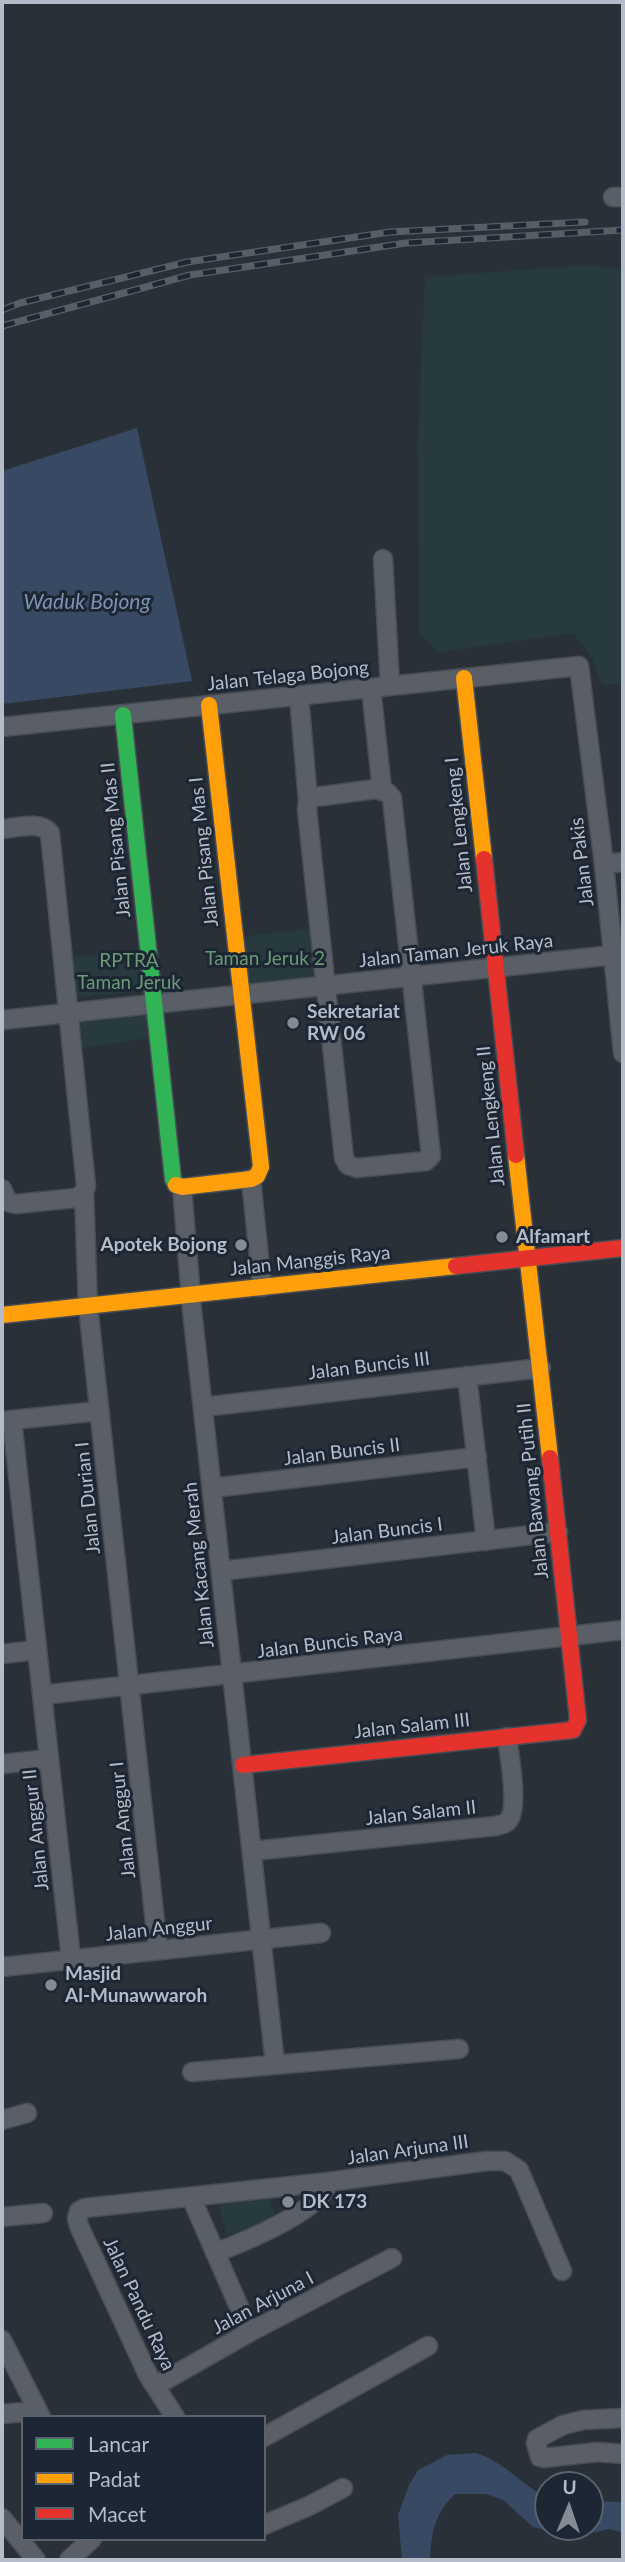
<!DOCTYPE html>
<html>
<head>
<meta charset="utf-8">
<style>
  body { margin:0 }
  #map { position:relative; width:625px; height:2562px; overflow:hidden; background:#2a3038; font-family:Lato,sans-serif }
  canvas { display:block }
  .frame { position:absolute; inset:0; border:4px solid #b4bcc9; pointer-events:none }
  .legend { position:absolute; left:21px; top:2415px; width:245px; height:126px; box-sizing:border-box; background:#1d2633; border:2px solid #59626f; margin:0; padding:9px 12px; list-style:none; font-size:21px; color:#b4bcc9 }
  .legend li { display:flex; align-items:center; gap:14px; height:35px }
  .legend b { width:35px; border:2px solid #59626f }
  .north { position:absolute; left:534px; top:2471px; width:70px; height:70px; box-sizing:border-box; background:#1d2633; border:2px solid #59626f; border-radius:50%; rotate:2deg; font-size:19px; font-weight:700; line-height:28px; text-align:center; color:#b4bcc9 }
  .north::after { content:''; display:block; margin:auto; width:24px; height:32px; background:#848b96; clip-path:polygon(50% 0,100% 100%,50% 72%,0 100%) }
</style>
</head>
<body>
<div id="map">
<canvas width="625" height="2562"></canvas>
<div class="frame"></div>
<ul class="legend">
<li><b style="height:9px;background:#30b455"></b>Lancar</li>
<li><b style="height:9px;background:#ff9f0a"></b>Padat</li>
<li><b style="height:9px;background:#e5322d"></b>Macet</li>
</ul>
<div class="north">U</div>
</div>
<script>
const g = document.querySelector('canvas').getContext('2d');
g.lineJoin = 'round';
function fillPath(path, color) {
  g.fillStyle = color;
  g.fill(path, 'evenodd');
}
function strokePath(path, color, width, dash) {
  g.strokeStyle = color;
  g.lineWidth = width;
  g.lineCap = dash ? 'butt' : 'round';
  g.setLineDash(dash || []);
  g.stroke(path);
}
function drawText(font, color, halo, rows, align = 'center') {
  g.font = font + ' Lato,sans-serif';
  g.lineWidth = 6;
  g.setLineDash([]);
  g.textBaseline = 'middle';
  g.strokeStyle = halo;
  g.fillStyle = color;
  for (const [text, x, y, turn = 0] of rows) {
    g.save();
    g.translate(x, y);
    g.rotate((+turn || 0) * Math.PI / 180);
    g.textAlign = isNaN(turn) ? turn : align;
    if (halo) g.strokeText(text, 0, 0);
    g.fillText(text, 0, 0);
    g.restore();
  }
}
fillPath(new Path2D(`
  M 591,265 L 623,270 L 623,684 L 602,684 L 591,656 L 573,633 L 439,652 L 419,634 L 418,440 L 425,277 Z
  M 312,929 L 319,979 L 241,987 L 235,937 Z
  M 149,948 L 154,990 L 73,998 L 68,958 Z
  M 145,1008 L 149,1038 L 75,1049 L 72,1019 Z
  M 268,2192 L 276,2221 L 227,2235 L 219,2205 Z`), '#273a3e');
fillPath(new Path2D(`
  M 137,428 L 192,681 L 2,704 L 2,471 Z
  M 476,2453 C 505,2462 521,2485 548,2498 L 548,2527 L 590,2527 L 590,2501 L 622,2502 L 623,2533 L 610,2529 L 591,2533 L 574,2530 L 550,2531 L 533,2527 L 503,2500 L 486,2494 L 455,2494 C 435,2513 431,2533 430,2560 L 402,2560 L 398,2515 L 409,2485 L 418,2470 L 447,2455 Z`), '#384963');
const street = new Path2D(`
  M 613,197 L 623,197
  M 383,559 L 390,686
  M 371,688 L 382,790
  M 299,696 L 308,801
  M 2,727 L 579,666 L 604,864 L 623,1053
  M 376,789 L 388,793 L 392,798 L 431,1156 L 426,1161 L 357,1168 L 348,1165 L 344,1158 L 307,810 L 308,801 L 315,797 Z
  M 2,829 C 16,828 40,820 50,833 L 86,1186 L 84,1193 L 76,1198 L 16,1204 L 8,1202 L 2,1189
  M 604,864 L 623,862
  M 2,1020 L 623,954
  M 251,1179 L 262,1287
  M 182,1187 L 192,1310 L 275,2064
  M 84,1193 L 88,1306 L 158,1950
  M 467,1376 L 486,1541
  M 203,1407 L 541,1368
  M 12,1420 L 71,1959
  M 2,1421 L 99,1411
  M 212,1488 L 477,1457
  M 221,1571 L 558,1532
  M 2,1654 L 37,1650
  M 42,1695 L 623,1630
  M 2,1764 L 49,1759
  M 252,1851 L 496,1826 C 500,1825 504,1824 507,1822 C 520,1812 509,1753 507,1737
  M 2,1967 L 321,1933
  M 192,2072 L 459,2049
  M 2,2120 L 27,2113
  M 191,2197 L 250,2332
  M 2,2217 L 43,2213
  M 215,2253 C 241,2243 324,2210 328,2182
  M 2,2340 L 41,2417
  M 155,2386 L 250,2332 L 392,2258
  M 2,2414 L 38,2411
  M 175,2417 L 148,2375 L 79,2226 L 77,2218 L 79,2211 L 85,2208 L 328,2182 L 487,2161 L 505,2161 L 519,2170 L 562,2271
  M 623,2418 L 583,2420 L 563,2425 L 537,2439 L 536,2443 L 540,2457 L 544,2458 L 597,2452 L 623,2454
  M 264,2437 L 428,2346
  M 2,2518 L 36,2560
  M 264,2525 L 309,2506 L 343,2488
  M 69,2560 L 92,2539`);
const fast = new Path2D(`
  M 123,715 L 173,1179 L 176,1185`);
const slow = new Path2D(`
  M 464,678 L 484,859
  M 516,1155 L 550,1458
  M 176,1185 L 182,1187 L 251,1179 L 257,1176 L 261,1167 L 209,705
  M 2,1315 L 456,1266`);
const jam = new Path2D(`
  M 484,859 L 516,1155
  M 456,1266 L 623,1248
  M 243,1765 L 573,1730 L 578,1720 L 550,1458`);
strokePath(street, '#484c53', 21);
strokePath(fast, '#484c53', 19);
strokePath(slow, '#484c53', 19);
strokePath(jam, '#484c53', 19);
strokePath(street, '#5a5e66', 18);
strokePath(fast, '#30b455', 16);
strokePath(slow, '#ff9f0a', 16);
strokePath(jam, '#e5322d', 16);
const rail = new Path2D(`
  M 2,310 L 20,303 L 187,262 L 390,232 L 585,222
  M 2,326 L 190,275 L 406,243 L 623,230`);
strokePath(rail, '#595d64', 7);
strokePath(rail, '#1d2633', 4.5, [13]);
for (const [x, y, r, color] of [
  [293,1023,7,"#848b96"],
  [502,1237,7,"#848b96"],
  [241,1245,7,"#848b96"],
  [51,1985,7,"#848b96"],
  [288,2202,7,"#848b96"]
]) {
  const dot = new Path2D();
  dot.arc(x, y, r, 0, 2 * Math.PI);
  g.fillStyle = color;
  g.fill(dot);
  strokePath(dot, '#1d2633', 2.5);
}
drawText('19px', '#b4bcc9', '#1d2633', [
  ["Jalan Telaga Bojong",288,676,-6],
  ["Jalan Lengkeng I",459,825,-96],
  ["Jalan Pisang Mas II",116,840,-96],
  ["Jalan Pisang Mas I",204,852,-96],
  ["Jalan Pakis",582,862,-97],
  ["Jalan Taman Jeruk Raya",456,951,-6],
  ["Jalan Lengkeng II",491,1116,-96],
  ["Jalan Manggis Raya",310,1261,-6],
  ["Jalan Buncis III",369,1366,-7],
  ["Jalan Buncis II",342,1452,-7],
  ["Jalan Bawang Putih II",533,1491,-96],
  ["Jalan Durian I",88,1498,-96],
  ["Jalan Buncis I",387,1531,-7],
  ["Jalan Kacang Merah",199,1565,-96],
  ["Jalan Buncis Raya",330,1643,-7],
  ["Jalan Salam III",412,1726,-6],
  ["Jalan Salam II",421,1813,-6],
  ["Jalan Anggur I",123,1820,-96],
  ["Jalan Anggur II",36,1830,-96],
  ["Jalan Anggur",159,1929,-6],
  ["Jalan Arjuna III",408,2150,-8],
  ["Jalan Arjuna I",263,2303,-28],
  ["Jalan Pandu Raya",139,2304,65]
]);
drawText('19px', '#6b9a76', '#1d2633', [
  ["Taman Jeruk 2",265,959],
  ["RPTRA",129,961],
  ["Taman Jeruk",129,983]
]);
drawText('bold 19px', '#b4bcc9', '#1d2633', [
  ["Sekretariat",307,1012],
  ["RW 06",307,1034],
  ["Alfamart",516,1237],
  ["Apotek Bojong",227,1245,"right"],
  ["Masjid",65,1974],
  ["Al-Munawwaroh",65,1996],
  ["DK 173",302,2202]
], 'left');
drawText('italic 21px', '#7c92b1', '#1d2633', [
  ["Waduk Bojong",87,602]
]);
</script>
</body>
</html>
